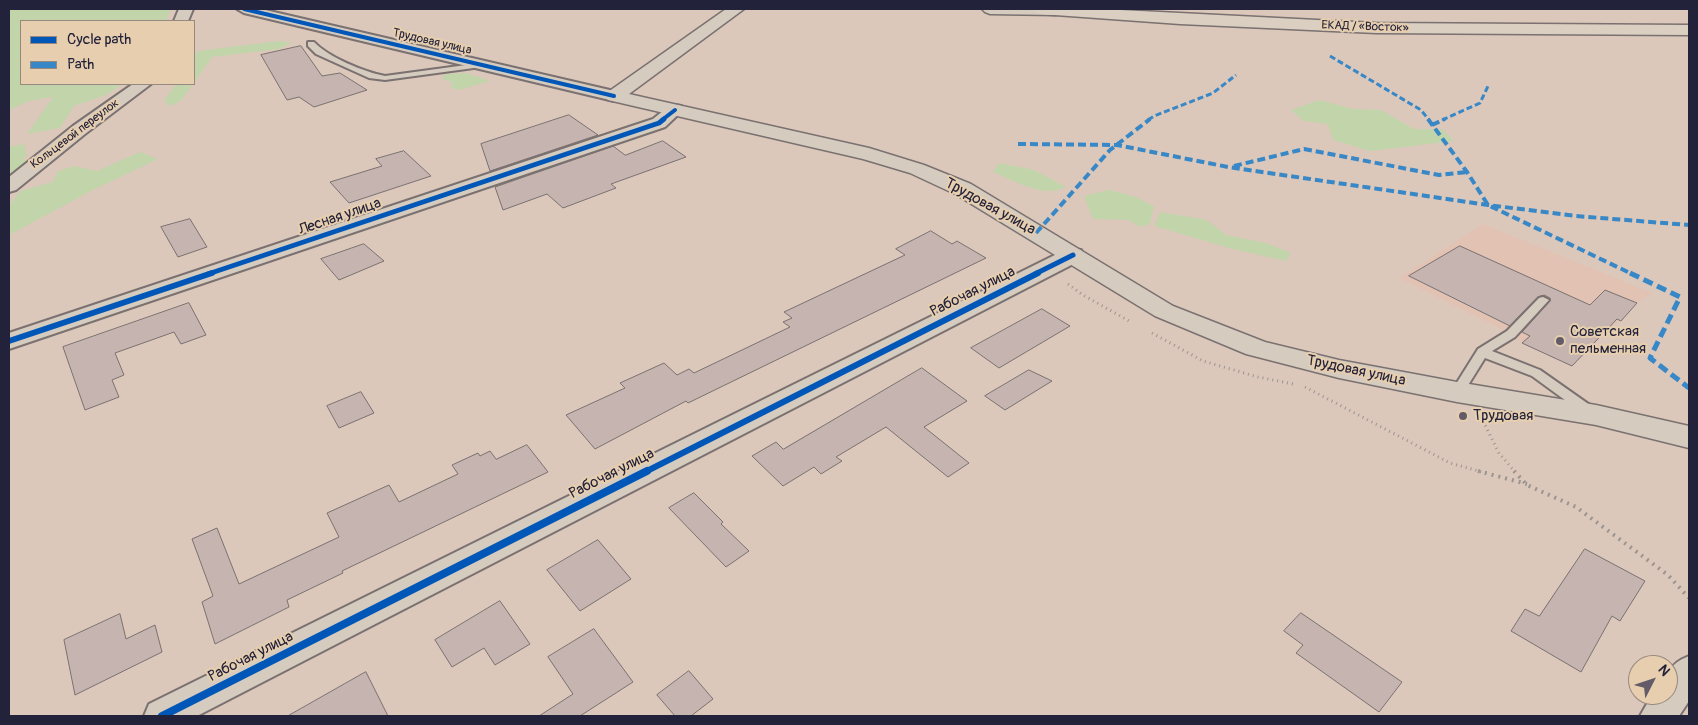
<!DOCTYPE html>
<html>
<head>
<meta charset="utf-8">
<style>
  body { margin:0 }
  #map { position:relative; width:1698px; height:725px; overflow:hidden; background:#dbc8bb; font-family:Pangolin,sans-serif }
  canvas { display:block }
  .frame { position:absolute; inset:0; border:10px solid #22223b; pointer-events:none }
  .legend { position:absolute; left:20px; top:20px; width:175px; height:65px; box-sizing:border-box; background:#e6ceae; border:1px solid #988980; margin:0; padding:6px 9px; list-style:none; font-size:15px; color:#22223b }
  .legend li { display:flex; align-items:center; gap:10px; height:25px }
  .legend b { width:25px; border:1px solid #988980 }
  .north { position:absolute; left:1628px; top:655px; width:50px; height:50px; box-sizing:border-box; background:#e6ceae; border:1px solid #988980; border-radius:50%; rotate:49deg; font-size:14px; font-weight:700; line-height:20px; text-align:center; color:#22223b }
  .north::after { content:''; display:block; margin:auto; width:18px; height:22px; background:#635c68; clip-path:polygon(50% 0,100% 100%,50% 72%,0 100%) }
</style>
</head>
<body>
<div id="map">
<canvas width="1698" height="725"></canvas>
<div class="frame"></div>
<ul class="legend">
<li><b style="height:6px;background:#0057b8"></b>Cycle path</li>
<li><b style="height:6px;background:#3887c6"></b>Path</li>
</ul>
<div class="north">N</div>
</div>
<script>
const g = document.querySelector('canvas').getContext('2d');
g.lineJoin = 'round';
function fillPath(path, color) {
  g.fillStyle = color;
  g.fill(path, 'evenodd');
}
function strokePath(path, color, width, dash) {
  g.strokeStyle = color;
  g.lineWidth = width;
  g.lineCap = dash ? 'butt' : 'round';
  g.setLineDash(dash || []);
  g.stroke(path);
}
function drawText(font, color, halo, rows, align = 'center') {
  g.font = font + ' Pangolin,sans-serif';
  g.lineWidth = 4;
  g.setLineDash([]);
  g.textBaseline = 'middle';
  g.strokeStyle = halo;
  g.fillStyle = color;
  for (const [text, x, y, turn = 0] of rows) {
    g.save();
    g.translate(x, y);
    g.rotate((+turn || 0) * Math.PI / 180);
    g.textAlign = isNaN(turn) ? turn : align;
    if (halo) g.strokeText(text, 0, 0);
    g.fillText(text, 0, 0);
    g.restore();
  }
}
fillPath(new Path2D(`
  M 1483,224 L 1652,293 L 1637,303 L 1572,366 L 1522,343 L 1511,334 L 1399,278 Z`), '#e2c2b3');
fillPath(new Path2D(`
  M 9,9 L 171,9 L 166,21 L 21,21 L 21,84 L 123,84 L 106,95 L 74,106 L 60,128 L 27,134 L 53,97 L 29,101 L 9,110 Z
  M 278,41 L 292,43 L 279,49 L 212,57 L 194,83 L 194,54 L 198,51 Z
  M 466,73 L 490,81 L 459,90 L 451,88 L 452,82 L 442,79 L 445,74 Z
  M 176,84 L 193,84 L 181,101 L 170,106 L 164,101 Z
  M 1320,100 L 1353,109 L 1381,110 L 1414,129 L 1442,129 L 1454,141 L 1370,151 L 1333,140 L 1328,124 L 1303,121 L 1291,110 Z
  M 24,144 L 27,156 L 22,159 L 29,161 L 17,173 L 9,173 L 9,147 Z
  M 140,152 L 158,159 L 91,191 L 9,235 L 9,206 L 20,191 L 53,182 L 58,171 L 74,166 L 97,171 Z
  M 999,163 L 1034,170 L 1066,187 C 1044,199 1015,181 993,172 Z
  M 1109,190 L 1133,196 L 1154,206 L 1150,224 L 1140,227 L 1129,220 L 1093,219 L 1084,196 Z
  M 1160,212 L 1207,220 L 1226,235 L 1266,243 L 1291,253 L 1286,261 L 1233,249 L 1154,226 Z`), '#c2d4aa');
const building = new Path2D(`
  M 301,46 L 322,76 L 340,73 L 367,90 L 314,107 L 299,97 L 287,100 L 261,55 Z
  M 569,115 L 598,135 L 490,171 L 481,144 Z
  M 663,141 L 686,157 L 611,184 L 616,188 L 563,208 L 547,194 L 503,210 L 495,187 L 613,146 L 625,155 Z
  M 404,151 L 431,176 L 349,203 L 330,182 L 382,166 L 376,159 Z
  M 190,219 L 207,247 L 178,257 L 161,227 Z
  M 931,231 L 952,244 L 957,241 L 986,258 L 688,403 L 686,401 L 595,449 L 566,415 L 625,388 L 620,383 L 664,363 L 677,375 L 689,369 L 694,373 L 790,327 L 783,322 L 792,318 L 784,312 L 905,255 L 896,249 Z
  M 364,244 L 384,261 L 339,280 L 321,259 Z
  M 1460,246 L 1590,305 L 1605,290 L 1637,303 L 1621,321 L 1617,319 L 1572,366 L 1522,343 L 1530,336 L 1522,332 L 1550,301 L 1550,298 L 1544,295 L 1538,297 L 1510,326 L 1409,276 Z
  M 189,303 L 206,335 L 181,344 L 174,332 L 115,353 L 124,375 L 112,380 L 119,397 L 85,410 L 63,347 Z
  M 1042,309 L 1070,326 L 999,368 L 971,348 Z
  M 922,368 L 967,401 L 924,427 L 969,463 L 948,477 L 886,427 L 836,457 L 842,461 L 821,474 L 814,467 L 783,486 L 752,456 L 776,442 L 783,449 Z
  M 1029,370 L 1052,381 L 1005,410 L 985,396 Z
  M 361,392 L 374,413 L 339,428 L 327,406 Z
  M 527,445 L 548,472 L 342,571 L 343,573 L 287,600 L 289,607 L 215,644 L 202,602 L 213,596 L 192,539 L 217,528 L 239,584 L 339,537 L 327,513 L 389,485 L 399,502 L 458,474 L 452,465 L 478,453 L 480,456 L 490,451 L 496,459 Z
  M 694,493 L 723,522 L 721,524 L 749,551 L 726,567 L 669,508 Z
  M 598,540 L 631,579 L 580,611 L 547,570 Z
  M 1585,549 L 1645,581 L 1620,621 L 1612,616 L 1581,672 L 1511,631 L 1525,609 L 1539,616 Z
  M 500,601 L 530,644 L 495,665 L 484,648 L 452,667 L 435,640 Z
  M 1301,613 L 1402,682 L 1379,712 L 1296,653 L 1303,645 L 1284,631 Z
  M 120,614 L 126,639 L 155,625 L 162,652 L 75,695 L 64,640 Z
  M 594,629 L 633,682 L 580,716 L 539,716 L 573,694 L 548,657 Z
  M 689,671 L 713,699 L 691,716 L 675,716 L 657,695 Z
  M 366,672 L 388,716 L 288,716 Z`);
fillPath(building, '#c5b4b0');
strokePath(building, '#7a7170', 1);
const lane = new Path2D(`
  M 308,42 L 314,42 C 328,57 364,72 385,76 L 481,63 L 485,65 L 481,67 L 385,80 L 369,78 L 316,54 L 308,46 Z
  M 1543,297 L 1549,300 L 1515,337 L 1492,351 L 1540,370 L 1594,408 L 1596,411 L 1594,414 L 1584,414 L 1532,376 L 1485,358 L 1462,395 L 1452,395 L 1451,392 L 1478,349 L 1507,331 L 1539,298 Z`);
const street = new Path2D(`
  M 179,9 L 193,9 L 188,21 L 174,21 Z
  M 237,9 L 261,9 L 614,91 L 620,93 L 622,96 L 620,99 L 614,101 L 244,13 Z
  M 133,84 L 151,84 L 85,134 L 16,190 L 9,192 L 9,177 L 73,126 Z
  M 675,105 L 681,106 L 683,110 L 665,127 L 9,349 L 9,333 L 653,119 L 669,106 Z
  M 1073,249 L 1081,250 L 1084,255 L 1081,260 L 197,716 L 144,716 L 149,704 L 1065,250 Z
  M 1689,656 L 1689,701 L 1679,716 L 1640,716 L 1652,695 L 1668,695 C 1668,673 1667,665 1689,656 Z`);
const secondary = new Path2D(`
  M 726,9 L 744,9 L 629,94 L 869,148 L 924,165 L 971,184 L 1173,306 L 1265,342 L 1339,360 L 1457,382 L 1596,405 L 1689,426 L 1689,448 L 1596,425 L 1457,402 L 1339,378 L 1246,354 L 1155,316 L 955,194 L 910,173 L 863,159 L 608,100 L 605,96 L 608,92 Z
  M 982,9 L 1063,9 L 1064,10 L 1061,13 L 1056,15 L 990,14 L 985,12 Z`);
const highway = new Path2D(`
  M 1033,9 L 1101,9 L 1376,23 L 1689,25 L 1689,35 L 1376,33 L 1180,24 L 1041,14 L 1036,12 Z`);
strokePath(lane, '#7a7170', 4);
strokePath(street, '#7a7170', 4);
strokePath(secondary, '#7a7170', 3);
strokePath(highway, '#7a7170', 3);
strokePath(new Path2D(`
  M 1068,284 L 1083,295 L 1131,322
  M 1152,333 L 1203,361 L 1258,377 L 1293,384
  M 1305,387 L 1450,463 L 1482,472
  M 1483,421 L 1499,453 L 1515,472`), '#9b9490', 3, [1, 4]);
strokePath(new Path2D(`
  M 1478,471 L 1527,484
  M 1514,471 L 1527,485 L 1576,507 L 1668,575 L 1689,598`), '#9b9490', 4, [2, 5]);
fillPath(lane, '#d5cbbf');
fillPath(street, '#d5cbbf');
fillPath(secondary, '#d5cbbf');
fillPath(highway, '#dacfc1');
strokePath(new Path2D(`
  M 1330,56 L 1421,110 L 1429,120
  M 1148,120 L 1154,116 L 1213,93 L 1236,75
  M 1442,120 L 1480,103 L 1489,84`), '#3887c6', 3, [6, 3]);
strokePath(new Path2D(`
  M 1428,119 L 1467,172 L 1488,205 L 1632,274
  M 1432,125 L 1445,119
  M 1018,144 L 1117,145 L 1228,167 L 1488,205 L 1576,216 L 1689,225
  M 1234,166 L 1304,149 L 1439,175 L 1467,172
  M 1036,233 L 1110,150 L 1150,119`), '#3887c6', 4, [8, 4]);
strokePath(new Path2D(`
  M 1630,273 L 1680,297 L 1650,358 L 1689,388`), '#3887c6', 5, [10, 5]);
strokePath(new Path2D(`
  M 244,9 L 614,96
  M 662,120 L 675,110`), '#0057b8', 4);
strokePath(new Path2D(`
  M 208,274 L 659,123 L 664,119
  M 1035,274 L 1073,255`), '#0057b8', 5);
strokePath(new Path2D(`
  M 9,341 L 212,273
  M 645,472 L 1038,273`), '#0057b8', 6);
strokePath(new Path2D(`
  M 162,716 L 647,471`), '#0057b8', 8);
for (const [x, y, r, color] of [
  [1560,341,5,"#635c68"],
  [1463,416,5,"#635c68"]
]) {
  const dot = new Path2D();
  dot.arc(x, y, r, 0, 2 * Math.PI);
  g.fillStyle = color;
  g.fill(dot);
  strokePath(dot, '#e6ceae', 2);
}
drawText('12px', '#22223b', '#e6ceae', [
  ["ЕКАД / «Восток»",1365,27,2],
  ["Трудовая улица",432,42,13],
  ["Кольцевой переулок",75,134,-37]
]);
drawText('15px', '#22223b', '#e6ceae', [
  ["Трудовая улица",990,207,29],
  ["Лесная улица",340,217,-19],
  ["Рабочая улица",973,292,-27],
  ["Трудовая улица",1356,371,12],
  ["Рабочая улица",612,474,-27],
  ["Рабочая улица",251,657,-27]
]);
drawText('15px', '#22223b', '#e6ceae', [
  ["Советская",1570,332],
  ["пельменная",1570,349],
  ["Трудовая",1473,416]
], 'left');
</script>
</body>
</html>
